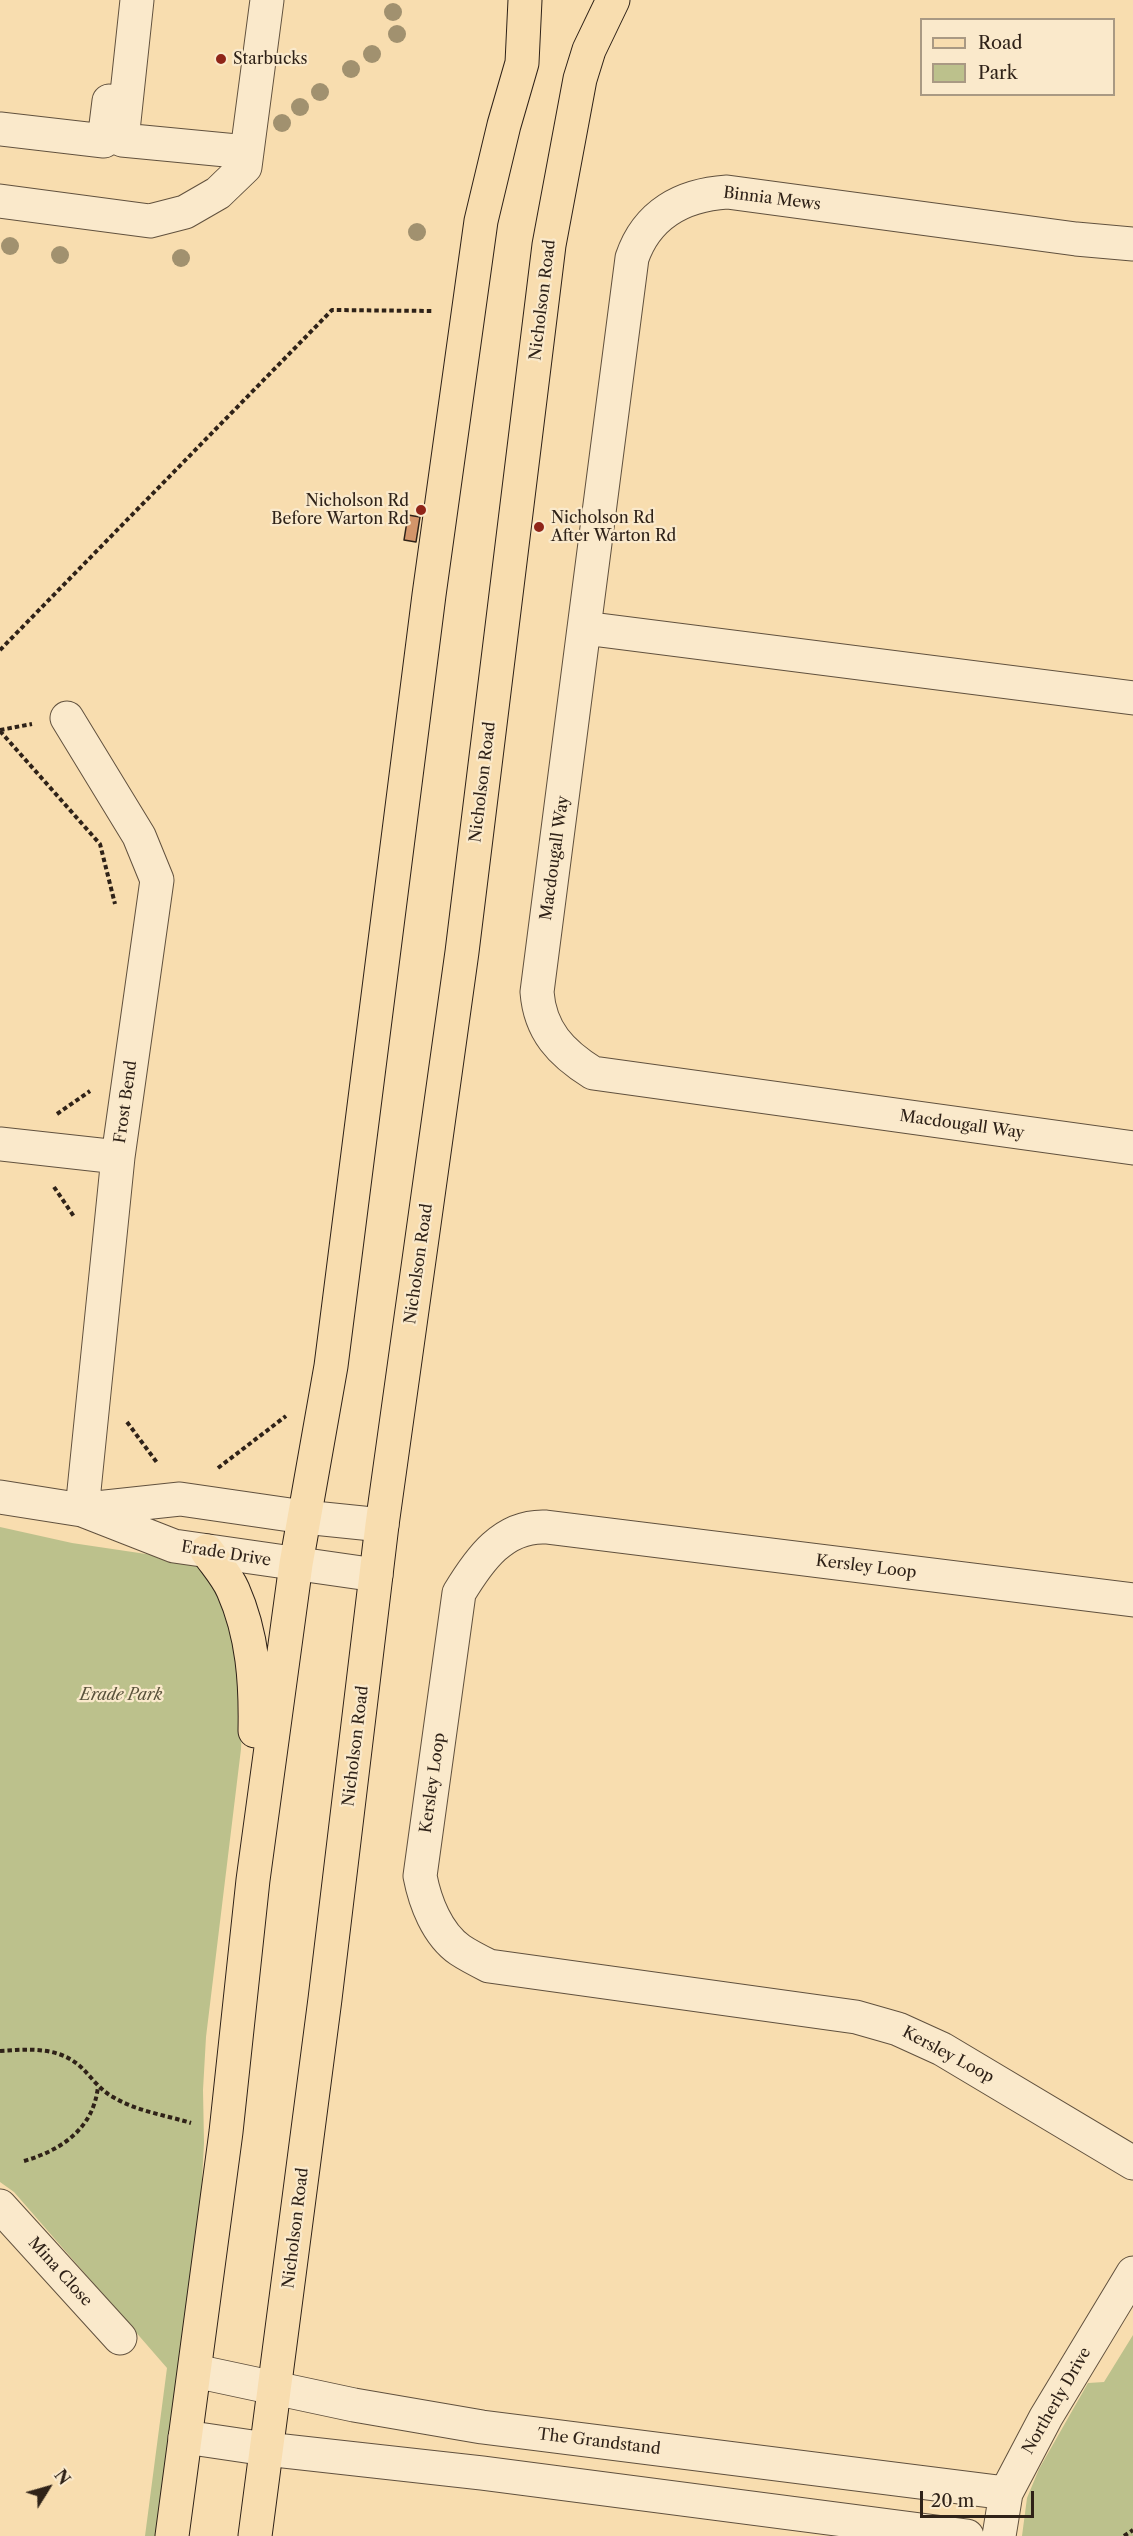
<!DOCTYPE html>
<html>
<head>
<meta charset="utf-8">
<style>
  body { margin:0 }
  #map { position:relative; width:1133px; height:2536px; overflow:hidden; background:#f8ddaf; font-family:"Libre Caslon Text",serif }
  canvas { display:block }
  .legend { position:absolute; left:920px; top:18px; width:195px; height:78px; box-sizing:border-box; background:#fae9cb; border:2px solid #a99983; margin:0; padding:8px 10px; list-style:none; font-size:18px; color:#2f2218 }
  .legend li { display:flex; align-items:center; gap:12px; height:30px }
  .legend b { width:30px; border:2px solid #a99983 }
  .north { position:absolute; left:18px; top:2458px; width:60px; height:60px; -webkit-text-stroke:4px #fae9cb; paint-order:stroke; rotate:53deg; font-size:16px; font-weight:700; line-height:24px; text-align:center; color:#2f2218 }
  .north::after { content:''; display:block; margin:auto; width:21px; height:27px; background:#2f2218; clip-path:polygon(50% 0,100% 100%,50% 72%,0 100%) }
  .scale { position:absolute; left:920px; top:2491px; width:114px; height:27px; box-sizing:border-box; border:3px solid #2f2218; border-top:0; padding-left:8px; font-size:18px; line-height:21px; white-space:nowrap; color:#2f2218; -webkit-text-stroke:4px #fae9cb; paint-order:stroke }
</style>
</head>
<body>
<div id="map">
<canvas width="1133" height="2536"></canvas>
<ul class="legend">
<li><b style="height:8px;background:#f8ddaf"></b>Road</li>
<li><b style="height:16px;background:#bcc18c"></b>Park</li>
</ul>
<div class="north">N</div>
<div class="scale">20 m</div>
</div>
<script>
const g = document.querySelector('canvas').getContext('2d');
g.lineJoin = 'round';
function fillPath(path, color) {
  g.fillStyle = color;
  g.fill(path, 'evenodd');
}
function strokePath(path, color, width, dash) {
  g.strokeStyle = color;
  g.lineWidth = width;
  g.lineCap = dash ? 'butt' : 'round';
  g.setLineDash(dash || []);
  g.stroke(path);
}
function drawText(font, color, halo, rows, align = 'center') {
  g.font = font + ' "Libre Caslon Text",serif';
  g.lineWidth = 4.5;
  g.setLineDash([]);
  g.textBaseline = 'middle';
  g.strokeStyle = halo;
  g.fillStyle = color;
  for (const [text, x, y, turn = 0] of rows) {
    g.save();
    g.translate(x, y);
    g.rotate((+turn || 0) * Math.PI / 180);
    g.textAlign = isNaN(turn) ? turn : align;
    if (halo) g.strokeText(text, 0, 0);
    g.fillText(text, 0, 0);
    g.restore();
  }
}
fillPath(new Path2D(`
  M 0,1527 L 72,1543 L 173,1558 L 193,1562 L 211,1577 L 224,1592 L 243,1702 L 241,1749 L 206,2037 L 203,2090 L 204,2143 L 200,2216 L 159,2536 L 145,2536 L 167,2368 L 14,2192 L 0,2182 Z
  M 1133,2335 L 1133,2536 L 1022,2536 L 1027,2498 L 1039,2469 L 1088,2383 L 1104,2382 Z`), '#bcc18c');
const building = new Path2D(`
  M 408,515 L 420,517 L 416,542 L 404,540 Z`);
fillPath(building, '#d3956a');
strokePath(building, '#2f2218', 1.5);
const minor = new Path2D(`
  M 137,0 L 122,140 L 247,152
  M 0,129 L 104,141 L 109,101
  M 0,201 L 150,221 L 185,212 L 218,193 L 245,167 L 267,0
  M 584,628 L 632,258 C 647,214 682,195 727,192 L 1076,239 L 1133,244
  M 1133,698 L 584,628 L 537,992 C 540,1031 561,1053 593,1073 L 1133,1148
  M 67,718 L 139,836 L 157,880 L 118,1157 L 82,1510
  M 0,1144 L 118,1157
  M 0,1497 L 82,1510 L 174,1546 L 376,1575
  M 87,1509 L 180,1499 L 304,1517 L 382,1525
  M 1133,1600 L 546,1527 C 503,1525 479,1560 459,1593 L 420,1876 C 425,1902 437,1934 460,1950 C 469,1956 479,1961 489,1966 L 856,2017 L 898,2029 L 942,2049 L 1133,2163
  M 0,2206 L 120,2338
  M 195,2371 L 354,2405 L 482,2427 L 1006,2493
  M 185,2437 L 266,2449 L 482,2473 L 967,2536
  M 999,2536 L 1006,2493 L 1046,2417 L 1133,2273`);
const major = new Path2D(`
  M 207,1551 C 216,1564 227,1576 233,1590 C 253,1635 256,1683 255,1731
  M 172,2536 L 226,2132 L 253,1880 L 296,1564 L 331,1366 L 429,595 L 481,221 L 504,125 L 522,63 L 525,0
  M 255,2536 L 325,1999 L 382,1525 L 462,952 L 549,245 L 580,79 L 589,50 L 613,0`);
strokePath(minor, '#61513e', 35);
strokePath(major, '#2f2218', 35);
strokePath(new Path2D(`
  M 0,650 L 332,310 L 433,311
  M 0,730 L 32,724
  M 0,731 L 100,844 L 115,904
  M 57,1114 L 90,1091
  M 54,1187 L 75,1218
  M 127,1422 L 158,1464
  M 218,1468 L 286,1416
  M 0,2051 C 29,2049 60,2046 83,2069 C 92,2078 100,2090 113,2097 C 136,2111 165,2115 191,2123
  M 24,2161 C 62,2150 94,2128 98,2086
  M 1124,2536 L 1133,2530`), '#2f2218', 4, [4.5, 3]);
strokePath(minor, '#fae9cb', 33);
strokePath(major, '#f8ddaf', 33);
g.fillStyle = '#a1916f';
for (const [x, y] of [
  [393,12],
  [397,34],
  [372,54],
  [351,69],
  [320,92],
  [300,107],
  [282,123],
  [417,232],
  [10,246],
  [60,255],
  [181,258]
]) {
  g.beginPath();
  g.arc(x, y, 9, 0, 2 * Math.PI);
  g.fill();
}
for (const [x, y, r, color] of [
  [221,59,6,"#8f2418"],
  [421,510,6,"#8f2418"],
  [539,527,6,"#8f2418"]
]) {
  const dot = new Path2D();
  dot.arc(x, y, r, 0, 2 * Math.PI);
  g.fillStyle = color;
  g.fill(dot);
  strokePath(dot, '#fae9cb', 2);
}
drawText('16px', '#2f2218', '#fae9cb', [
  ["Starbucks",233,59],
  ["Nicholson Rd",409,501,"right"],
  ["Before Warton Rd",409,519,"right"],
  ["Nicholson Rd",551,518],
  ["After Warton Rd",551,536]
], 'left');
drawText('16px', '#2f2218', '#fae9cb', [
  ["Binnia Mews",772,199,7],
  ["Nicholson Road",543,300,-83],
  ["Nicholson Road",483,782,-83],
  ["Macdougall Way",555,858,-82],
  ["Frost Bend",126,1102,-82],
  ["Macdougall Way",962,1125,8],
  ["Nicholson Road",419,1264,-82],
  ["Erade Drive",226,1554,9],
  ["Kersley Loop",866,1567,7],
  ["Nicholson Road",356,1746,-83],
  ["Kersley Loop",433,1783,-82],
  ["Kersley Loop",948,2055,28],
  ["Nicholson Road",296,2228,-83],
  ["Mina Close",60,2272,48],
  ["Northerly Drive",1057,2401,-60],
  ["The Grandstand",599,2442,7]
]);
drawText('italic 16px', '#59523b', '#fae9cb', [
  ["Erade Park",121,1695]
]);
</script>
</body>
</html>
